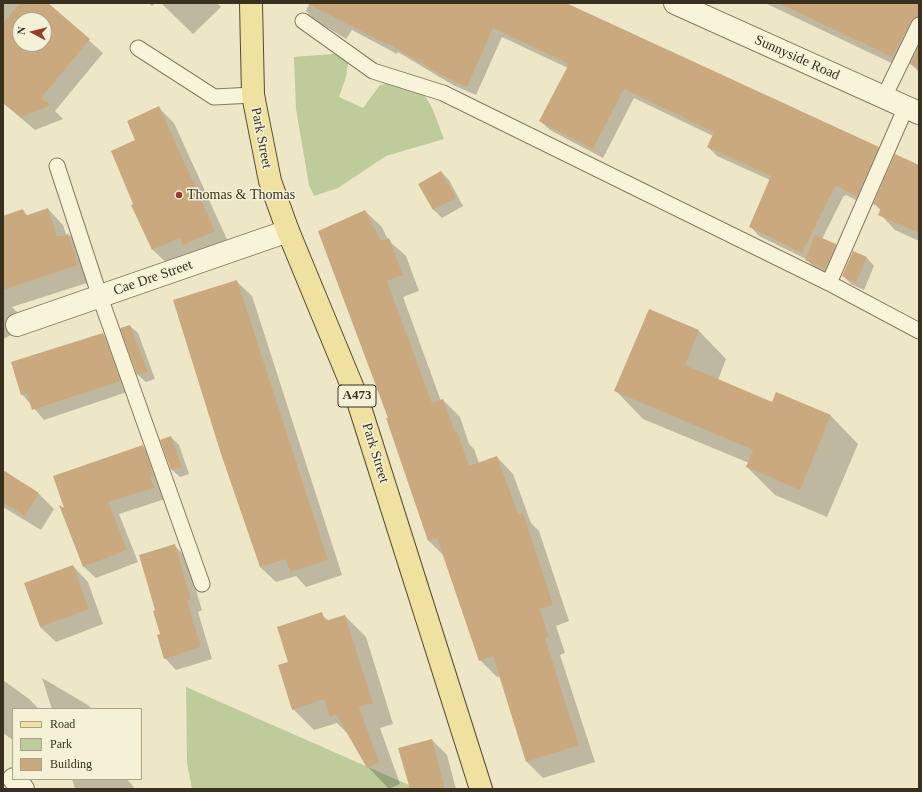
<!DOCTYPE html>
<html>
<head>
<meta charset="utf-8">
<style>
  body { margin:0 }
  #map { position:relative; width:922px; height:792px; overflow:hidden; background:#ede7c7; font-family:Georgia,serif }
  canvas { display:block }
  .frame { position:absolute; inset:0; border:4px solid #393020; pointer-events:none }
  .legend { position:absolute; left:12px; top:708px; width:130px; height:72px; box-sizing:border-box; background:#f5f1d6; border:1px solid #aaa48d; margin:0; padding:5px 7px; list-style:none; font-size:12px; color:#393020 }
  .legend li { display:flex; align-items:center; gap:8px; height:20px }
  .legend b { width:20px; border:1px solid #aaa48d }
  .north { position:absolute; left:12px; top:12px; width:40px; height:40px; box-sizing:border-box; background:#f5f1d6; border:1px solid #aaa48d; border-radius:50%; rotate:277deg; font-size:11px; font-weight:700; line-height:16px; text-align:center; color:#393020 }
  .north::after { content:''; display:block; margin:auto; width:14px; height:18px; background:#963d2e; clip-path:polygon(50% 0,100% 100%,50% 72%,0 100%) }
</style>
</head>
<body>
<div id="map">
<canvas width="922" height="792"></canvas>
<div class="frame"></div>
<ul class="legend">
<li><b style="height:5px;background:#efe2a0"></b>Road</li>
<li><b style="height:11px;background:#becb9b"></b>Park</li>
<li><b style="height:11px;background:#caa97e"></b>Building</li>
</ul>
<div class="north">N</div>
</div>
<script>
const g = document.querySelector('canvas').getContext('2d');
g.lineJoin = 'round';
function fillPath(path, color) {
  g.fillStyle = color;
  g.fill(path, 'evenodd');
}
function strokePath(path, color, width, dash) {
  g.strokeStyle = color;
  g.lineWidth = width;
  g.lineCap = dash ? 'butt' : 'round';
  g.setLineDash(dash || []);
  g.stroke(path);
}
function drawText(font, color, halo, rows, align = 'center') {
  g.font = font + ' Georgia,serif';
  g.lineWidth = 3;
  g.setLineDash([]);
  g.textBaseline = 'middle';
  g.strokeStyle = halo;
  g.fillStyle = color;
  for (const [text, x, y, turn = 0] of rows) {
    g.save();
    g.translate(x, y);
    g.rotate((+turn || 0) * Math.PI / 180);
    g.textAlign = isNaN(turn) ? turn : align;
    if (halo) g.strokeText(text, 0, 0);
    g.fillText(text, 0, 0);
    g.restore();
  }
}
fillPath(new Path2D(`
  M 334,54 L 343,55 L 348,63 L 346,77 L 339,97 L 363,108 L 380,85 C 427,77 430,103 444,139 L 386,156 L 338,188 L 314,196 L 309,185 L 296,109 L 294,57 Z
  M 186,687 L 418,789 L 192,789 L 187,763 Z`), '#becb9b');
fillPath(new Path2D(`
  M 3,3 L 46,3 L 103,53 L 55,111 L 63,119 L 35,130 L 3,103 ZM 20,20 L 44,20 L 44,44 L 20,44 Z
  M 149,3 L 155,3 L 152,6 Z
  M 161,3 L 217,3 L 221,7 L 193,34 Z
  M 310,3 L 562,3 L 878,148 L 887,157 L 866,205 L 846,195 L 843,197 L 822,239 L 836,245 L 843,253 L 833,276 L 814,267 L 806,259 L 759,236 L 750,226 L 770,180 L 717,156 L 708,147 L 713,136 L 634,98 L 603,158 L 550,130 L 540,121 L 568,68 L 502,37 L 476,95 L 453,85 L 398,52 L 397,54 L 352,30 L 346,39 L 315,20 L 306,11 Z
  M 765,3 L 904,3 L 919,11 L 919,72 L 910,63 L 906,70 Z
  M 158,107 L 174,123 L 230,246 L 169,265 L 153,250 L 133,205 L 135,204 L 137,140 Z
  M 919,166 L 919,241 L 895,230 L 880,214 L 881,211 L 875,204 Z
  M 441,172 L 449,180 L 463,206 L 442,218 L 434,210 L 420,185 Z
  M 48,209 L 63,225 L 66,234 L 68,234 L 84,249 L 93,281 L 12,307 L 17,312 L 24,329 L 3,339 L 3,215 L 5,217 L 23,210 L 28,216 Z
  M 365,211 L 382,227 L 388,240 L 406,256 L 419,291 L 403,297 L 441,401 L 443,400 L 460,417 L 469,444 L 474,449 L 479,463 L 497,457 L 513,474 L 531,523 L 539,531 L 569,621 L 556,626 L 565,653 L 560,655 L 595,762 L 543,778 L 527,762 L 500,676 L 497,677 L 480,660 L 444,556 L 429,541 L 389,419 Z
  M 867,258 L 874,266 L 864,290 L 851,284 L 843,276 Z
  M 236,281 L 252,296 L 342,575 L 306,587 L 296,576 L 276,582 L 260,567 Z
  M 650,310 L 699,331 L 726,359 L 718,380 L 773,403 L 777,393 L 831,416 L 858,444 L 827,517 L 775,495 L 747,467 L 749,463 L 643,419 L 616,391 Z
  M 130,326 L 138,333 L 155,379 L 146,382 L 138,375 Z
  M 103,334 L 114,345 L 130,391 L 44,420 L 22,394 Z
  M 171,437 L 179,445 L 189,474 L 180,477 L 172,470 Z
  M 143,447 L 155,458 L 165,499 L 119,514 L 138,562 L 96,578 L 84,567 L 65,510 Z
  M 3,471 L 38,493 L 54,509 L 41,530 L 3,507 Z
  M 174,545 L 186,557 L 202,610 L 198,612 L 212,659 L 176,670 L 165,658 L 157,611 Z
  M 73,566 L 88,582 L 103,624 L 56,642 L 40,627 Z
  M 321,614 L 329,621 L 345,616 L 366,637 L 393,724 L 380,728 L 400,784 L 389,789 L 368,767 L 348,734 L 337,723 L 314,730 L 293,709 L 289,662 Z
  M 42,678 L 88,705 L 92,709 L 52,709 Z
  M 3,680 L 29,699 L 39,709 L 13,709 L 13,740 L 3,733 Z
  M 432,740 L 447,755 L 456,789 L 411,789 Z
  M 72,779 L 127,779 L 135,789 L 75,789 Z`), '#0003');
fillPath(new Path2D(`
  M 20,3 L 48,3 L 90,39 L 41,98 L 51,105 L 21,117 L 3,103 L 3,23 ZM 20,20 L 44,20 L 44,44 L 20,44 Z
  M 306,3 L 566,3 L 879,147 L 857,196 L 836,186 L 834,188 L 802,253 L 749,227 L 771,176 L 707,147 L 714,132 L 624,89 L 593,149 L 539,121 L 569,64 L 493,28 L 467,87 L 443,76 L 389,44 L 388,45 Z
  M 778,3 L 919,3 L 919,16 L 911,21 L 892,57 Z
  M 919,46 L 919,69 L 910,64 Z
  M 159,106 L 215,231 L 183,245 L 180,238 L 152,250 L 131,205 L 133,204 L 111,151 L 135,140 L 127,121 Z
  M 895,154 L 919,165 L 919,233 L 878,215 L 881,208 L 873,204 Z
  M 441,171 L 456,198 L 433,210 L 418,184 Z
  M 48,208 L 57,236 L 69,236 L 78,265 L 3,290 L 3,216 L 23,209 L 25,216 Z
  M 365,210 L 381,241 L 389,238 L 403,275 L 387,281 L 432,403 L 443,399 L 455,432 L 457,431 L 469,466 L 497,456 L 518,514 L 523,513 L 553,605 L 540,609 L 549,637 L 545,638 L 579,745 L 526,762 L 493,656 L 479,661 L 437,538 L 428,541 L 386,418 L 388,418 L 318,231 Z
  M 815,235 L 836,244 L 825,269 L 805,260 Z
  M 853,251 L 867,257 L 856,283 L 842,276 Z
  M 237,280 L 328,560 L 290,572 L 286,559 L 260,567 L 221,454 L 173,300 Z
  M 649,309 L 699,330 L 685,365 L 772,402 L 776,392 L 831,415 L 800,490 L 746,467 L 753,450 L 614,391 Z
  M 130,325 L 148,372 L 137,375 L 120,328 Z
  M 103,333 L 120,381 L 32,410 L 27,393 L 21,395 L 11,362 Z
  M 171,436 L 182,467 L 171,470 L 160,440 Z
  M 143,445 L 154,476 L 150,477 L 154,488 L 108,502 L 127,550 L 83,567 L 59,505 L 64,508 L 53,476 Z
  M 3,470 L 39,493 L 25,516 L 3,502 Z
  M 175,544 L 191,599 L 187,600 L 201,647 L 164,659 L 157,635 L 160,634 L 153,611 L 155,610 L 139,555 Z
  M 73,565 L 89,609 L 40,627 L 24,583 Z
  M 322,612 L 325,621 L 345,615 L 373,703 L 359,707 L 379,762 L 367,768 L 336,714 L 330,717 L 324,699 L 292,710 L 278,665 L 288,662 L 277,627 Z
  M 432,739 L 445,789 L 410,789 L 398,748 Z`), '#caa97e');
const lane = new Path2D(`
  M 303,21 L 373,71 L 443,93 L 829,283 L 919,331
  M 138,48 L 214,97 L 253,95
  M 884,97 L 919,25
  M 57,166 L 100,297 L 202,584
  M 829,283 L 906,107`);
const street = new Path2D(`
  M 675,3 L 919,113
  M 17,325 L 288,231
  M 14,779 L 23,789`);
const primary = new Path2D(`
  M 251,3 L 253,95 L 270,181 L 288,231 L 357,398 L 481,789`);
strokePath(lane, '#887a5d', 17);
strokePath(street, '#887a5d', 24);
strokePath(primary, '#574831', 24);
strokePath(lane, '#f8f4da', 15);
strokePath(street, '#f8f4da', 22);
strokePath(primary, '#efe2a0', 22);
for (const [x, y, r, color] of [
  [179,195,4,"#963d2e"]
]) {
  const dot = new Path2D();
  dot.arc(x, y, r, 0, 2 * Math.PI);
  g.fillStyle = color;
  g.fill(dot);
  strokePath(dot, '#f5f1d6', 1.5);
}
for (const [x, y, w] of [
  [357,396,38]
]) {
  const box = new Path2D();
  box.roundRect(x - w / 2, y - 11, w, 22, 3);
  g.fillStyle = '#f5f1d6';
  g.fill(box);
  strokePath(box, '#393020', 1);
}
drawText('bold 13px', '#393020', null, [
  ["A473",357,396]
]);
drawText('14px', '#393020', '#f5f1d6', [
  ["Sunnyside Road",797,58,24],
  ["Park Street",261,138,79],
  ["Cae Dre Street",153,278,-19],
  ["Park Street",375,453,73]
]);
drawText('14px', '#393020', '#f5f1d6', [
  ["Thomas & Thomas",187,195]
], 'left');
</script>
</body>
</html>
